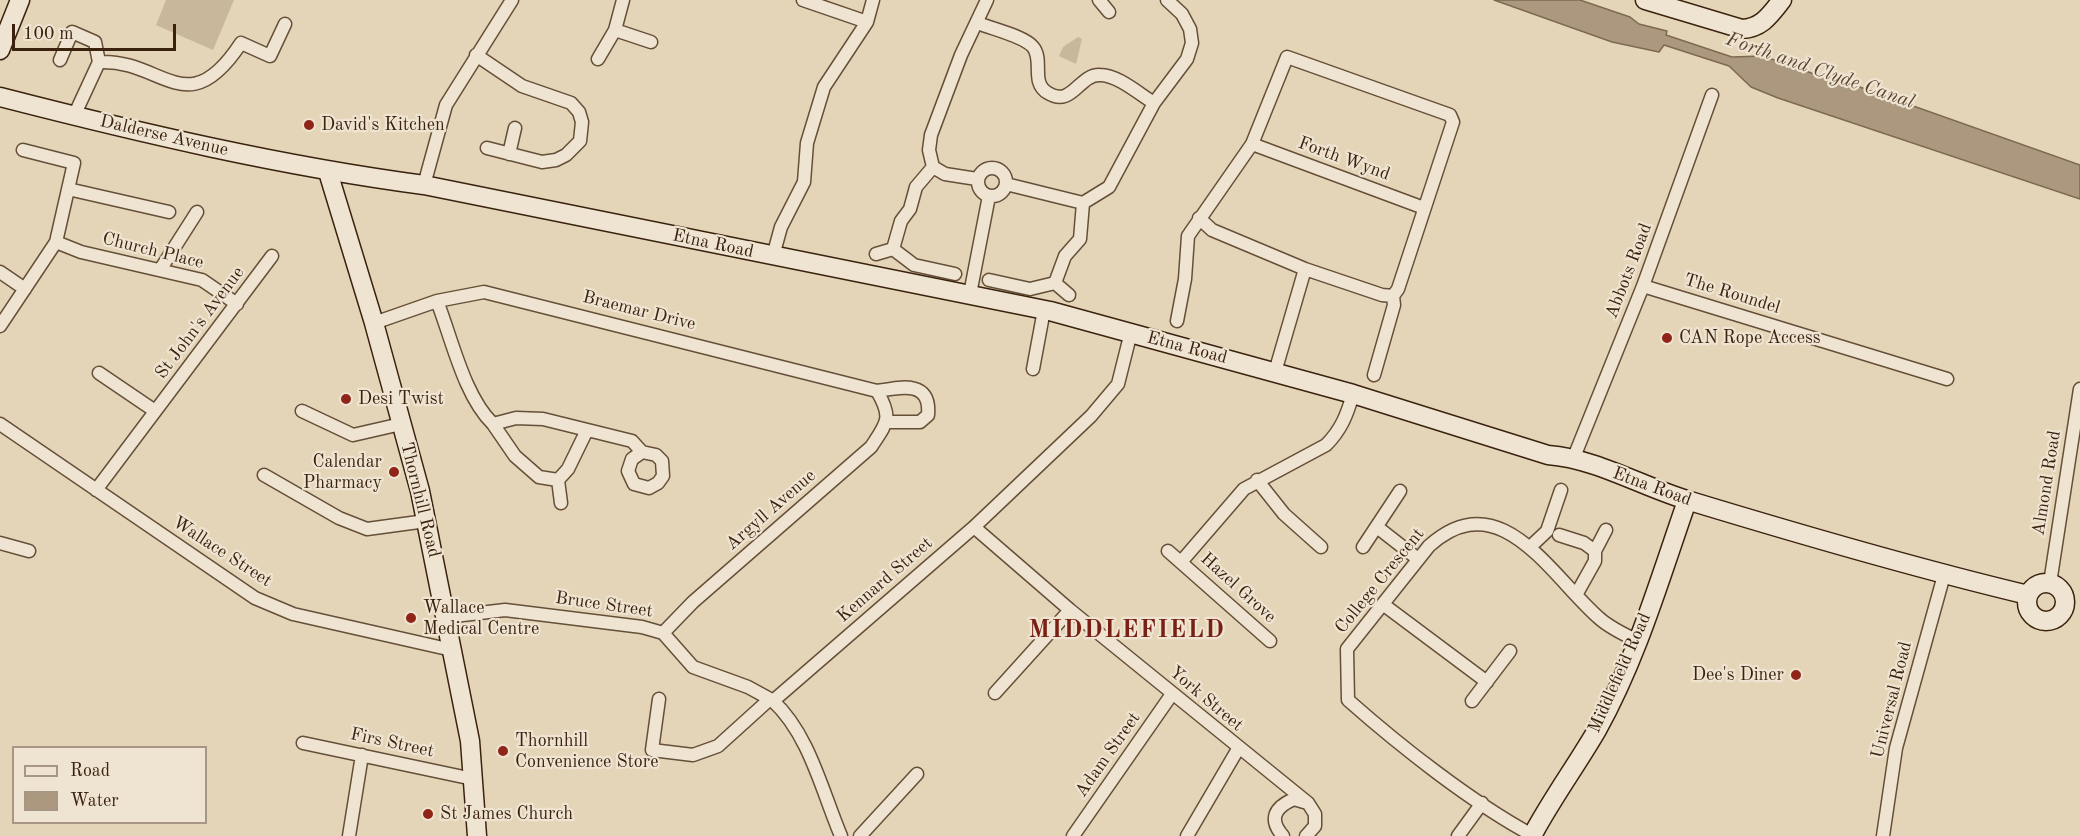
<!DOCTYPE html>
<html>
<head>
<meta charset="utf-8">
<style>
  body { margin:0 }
  #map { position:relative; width:2080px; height:836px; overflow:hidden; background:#e5d5b8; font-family:"Old Standard TT",serif }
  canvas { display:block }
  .legend { position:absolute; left:12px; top:746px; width:195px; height:78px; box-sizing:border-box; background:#eee4d1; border:2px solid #a69683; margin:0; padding:8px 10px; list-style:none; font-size:18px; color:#3a220e }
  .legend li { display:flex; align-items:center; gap:12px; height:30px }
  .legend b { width:30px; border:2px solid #a69683 }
  .scale { position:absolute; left:12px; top:24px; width:164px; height:27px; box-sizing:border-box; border:3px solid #3a220e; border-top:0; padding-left:8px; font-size:18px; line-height:21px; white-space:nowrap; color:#3a220e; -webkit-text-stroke:4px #eee4d1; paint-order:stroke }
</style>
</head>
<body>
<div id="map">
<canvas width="2080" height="836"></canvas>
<ul class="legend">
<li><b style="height:8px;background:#eee4d1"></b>Road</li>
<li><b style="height:16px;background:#ab987e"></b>Water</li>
</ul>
<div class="scale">100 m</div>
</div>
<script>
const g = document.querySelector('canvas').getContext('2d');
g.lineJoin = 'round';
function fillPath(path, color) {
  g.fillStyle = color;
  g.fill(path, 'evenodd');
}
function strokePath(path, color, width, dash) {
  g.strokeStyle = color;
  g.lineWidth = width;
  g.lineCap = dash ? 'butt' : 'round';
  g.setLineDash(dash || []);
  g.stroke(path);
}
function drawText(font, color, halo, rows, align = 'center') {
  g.font = font + ' "Old Standard TT",serif';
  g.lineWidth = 4.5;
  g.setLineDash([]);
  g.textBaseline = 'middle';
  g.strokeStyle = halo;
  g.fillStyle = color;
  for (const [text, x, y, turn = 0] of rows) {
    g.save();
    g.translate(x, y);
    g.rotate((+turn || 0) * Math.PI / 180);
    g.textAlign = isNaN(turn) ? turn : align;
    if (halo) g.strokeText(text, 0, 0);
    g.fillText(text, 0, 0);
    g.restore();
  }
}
fillPath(new Path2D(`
  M 166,0 L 234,0 L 213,50 L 156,25 Z
  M 1078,37 L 1082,39 L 1076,64 L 1059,56 L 1063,47 Z`), '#c8b79b');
const water = new Path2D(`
  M 1494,0 L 1580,0 L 1630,17 L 1639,24 L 1667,31 L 1666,35 L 1732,57 L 1763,56 L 1817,75 L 1823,74 L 2080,165 L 2080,199 L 1778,98 L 1751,87 L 1729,66 L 1664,45 L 1659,52 L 1612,42 Z`);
fillPath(water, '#ab987e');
strokePath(water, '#7e6951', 1.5);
const street = new Path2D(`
  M 803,0 L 867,22
  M 1099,0 L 1109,12
  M 978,23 C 992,29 1024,36 1033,47 C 1044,60 1030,83 1048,93 C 1072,108 1079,74 1100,75 C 1118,75 1139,94 1154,103
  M 615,30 L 651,42
  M 476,55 L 522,86 L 571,103 L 579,112 L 582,122 L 580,141 L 566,155 L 556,160 L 542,162 L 487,148
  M 598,59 L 615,30 L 623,0
  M 60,60 L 72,32 L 95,42 L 99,62
  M 74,116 L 99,62 C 163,59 187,125 241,43 L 270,56 L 285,24
  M 1252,144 L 1424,208
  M 509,154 L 515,128
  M 933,167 L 916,187 L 910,209 L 901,221 L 893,249 L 914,265 L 955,274
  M978 182a14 14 0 1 1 28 0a14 14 0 1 1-28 0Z
  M 977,179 L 945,174 L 933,167 L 929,150 L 931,135 L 961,55 L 987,0
  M 1006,184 L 1083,203 L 1109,187 L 1154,103 L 1187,59 L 1192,43 L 1190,29 L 1182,14 L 1167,0
  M 424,185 L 446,105 L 512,0
  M 68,189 L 169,212
  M 1199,218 L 1212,230 L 1305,269 L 1275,372
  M 56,242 L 81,252 L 202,280 L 237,304
  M 876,254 L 893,249
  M 773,256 L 781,227 L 804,182 L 807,143 L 824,87 L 867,22 L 873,0
  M 160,270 L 197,212
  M 0,272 L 25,289
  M 989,280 L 1030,289 L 1055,283 L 1065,256 L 1080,239 L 1083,203
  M 1055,283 L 1069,295
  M 1643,286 L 1947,379
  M 970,294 L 989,196
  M 437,301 C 452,339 464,396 493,424 L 516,418 L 543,419 L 632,441 L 642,452 L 656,455 L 662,461 L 663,476 L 658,483 L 649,488 L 634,484 L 628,471 L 632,459 L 642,452
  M 1177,321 L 1185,279 L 1188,236 L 1252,144 L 1287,57 L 1450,115 L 1453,122 L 1398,289 L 1393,296 L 1382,295 L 1305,269
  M 374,323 L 437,301 L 484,292 L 877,391 C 893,418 887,423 871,447 L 693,602 L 663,633
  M 0,326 L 56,242 L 74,163 L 23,150
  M 1033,369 L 1044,310
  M 99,373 L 155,411
  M 1374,375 L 1394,305 L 1393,296
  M 877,391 C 901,387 931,380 928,415 L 920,422 L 887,422
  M 302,411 L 353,435 L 401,424
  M 0,424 L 255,598 L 293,614 L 452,650
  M 493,424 L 515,456 L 539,477 L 558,480 L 568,469 L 587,430
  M 1574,457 L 1643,286 L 1712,95
  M 264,475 L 339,518 L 367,529 L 426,521
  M 558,480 L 561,503
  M 1257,480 L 1284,514 L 1321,547
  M 96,490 L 272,256
  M 974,527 L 1070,610 L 1308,803 L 1315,814 L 1315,826 L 1306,836
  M 1377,527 L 1418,559
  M 1559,535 L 1584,543 L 1595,551 L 1595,561 L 1576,595
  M 0,543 L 29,551
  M 1363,547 L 1400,491
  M 1530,547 L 1547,531 L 1561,490
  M 1168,551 L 1270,641
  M 1595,551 L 1606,530
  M 1181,562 L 1244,489 L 1326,445 C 1341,430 1347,415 1353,394
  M 2050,583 L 2080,389
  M 1384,605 L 1487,682
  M 446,617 L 505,610 L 642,627 L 663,633 L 693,667 L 748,687 L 770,699
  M 995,693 L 1070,610
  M 659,699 L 652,750 L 693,755 L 718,746 L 770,699 L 773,701 L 974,527 L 1091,416 L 1118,384 L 1131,332
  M 773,701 C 809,734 822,791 841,836
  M 1472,701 L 1510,651
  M 303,743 L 473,779
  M 1532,835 C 1471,802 1400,746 1348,700 L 1347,649 L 1429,546 C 1500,482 1550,575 1599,618 C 1610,628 1625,635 1638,641
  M 349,836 L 362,755
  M 860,836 L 917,774
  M 1073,836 L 1172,694
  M 1187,836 L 1238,749
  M 1283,836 C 1268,819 1275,807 1294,799 L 1304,802
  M 1458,836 L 1482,803
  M 1883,836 L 1896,748 L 1944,575`);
const secondary = new Path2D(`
  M 1645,0 L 1742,29 C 1762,28 1770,15 1782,0
  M 0,50 L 20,0
  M 0,97 C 140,133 281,166 424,185 L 1050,311 L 1353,394 L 1548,455 C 1598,459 1642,487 1690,501 C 1802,535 1915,568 2028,595
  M 328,172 L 374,323 L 420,491 L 470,741 L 477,836
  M2027 602a19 19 0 1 1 38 0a19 19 0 1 1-38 0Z
  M 1532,836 C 1551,800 1576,766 1597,730 C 1637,658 1660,578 1687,501`);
strokePath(street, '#654f38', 15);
strokePath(secondary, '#3a220e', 21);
strokePath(street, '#eee4d1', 12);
strokePath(secondary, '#eee4d1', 18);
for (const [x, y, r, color] of [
  [309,125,6,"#8f2418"],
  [1667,338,6,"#8f2418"],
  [346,399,6,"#8f2418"],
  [394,472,6,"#8f2418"],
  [411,618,6,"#8f2418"],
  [1796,675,6,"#8f2418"],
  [503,751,6,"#8f2418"],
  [428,814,6,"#8f2418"]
]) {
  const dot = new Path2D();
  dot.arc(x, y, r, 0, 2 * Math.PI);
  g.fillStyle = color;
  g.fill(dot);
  strokePath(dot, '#eee4d1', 2);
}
drawText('18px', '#3a220e', '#eee4d1', [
  ["David's Kitchen",321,125],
  ["CAN Rope Access",1679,338],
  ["Desi Twist",358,399],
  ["Calendar",382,462,"right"],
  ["Pharmacy",382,483,"right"],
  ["Wallace",423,608],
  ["Medical Centre",423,629],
  ["Dee's Diner",1784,675,"right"],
  ["Thornhill",515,741],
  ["Convenience Store",515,762],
  ["St James Church",440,814]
], 'left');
drawText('18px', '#3a220e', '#eee4d1', [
  ["Dalderse Avenue",164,136,13],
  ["Forth Wynd",1344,159,20],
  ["Etna Road",713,244,12],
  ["Church Place",153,251,14],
  ["Abbots Road",1629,271,-69],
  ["The Roundel",1732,294,17],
  ["Braemar Drive",639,311,14],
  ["St John's Avenue",200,323,-53],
  ["Etna Road",1187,348,15],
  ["Almond Road",2047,483,-81],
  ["Etna Road",1652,487,20],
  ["Thornhill Road",420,500,76],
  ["Argyll Avenue",771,510,-41],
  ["Wallace Street",222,552,33],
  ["Kennard Street",885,580,-41],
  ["College Crescent",1380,581,-51],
  ["Hazel Grove",1238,588,42],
  ["Bruce Street",604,605,8],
  ["Middlefield Road",1620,673,-66],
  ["York Street",1206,699,40],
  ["Universal Road",1892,700,-76],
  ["Firs Street",392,743,12],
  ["Adam Street",1108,755,-55]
]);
drawText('italic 20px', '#5c4530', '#eee4d1', [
  ["Forth and Clyde Canal",1820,71,19]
]);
g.letterSpacing = '1.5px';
drawText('bold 24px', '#7a1f14', '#eee4d1', [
  ["MIDDLEFIELD",1127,631]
]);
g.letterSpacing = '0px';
</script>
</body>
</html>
